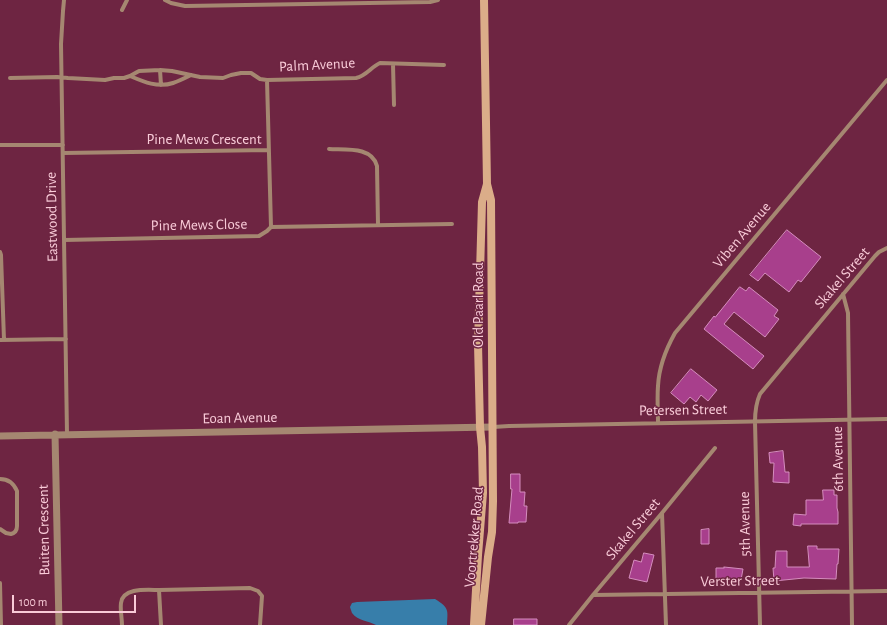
<!DOCTYPE html>
<html>
<head>
<meta charset="utf-8">
<style>
  body { margin:0 }
  #map { position:relative; width:887px; height:625px; overflow:hidden; background:#6e2542; font-family:"Alegreya Sans",sans-serif }
  canvas { display:block }
  .scale { position:absolute; left:12px; top:595px; width:124px; height:18px; box-sizing:border-box; border:2px solid #f9cbd8; border-top:0; padding-left:5px; font-size:12px; line-height:14px; white-space:nowrap; color:#f9cbd8; -webkit-text-stroke:3px #6e2542; paint-order:stroke }
</style>
</head>
<body>
<div id="map">
<canvas width="887" height="625"></canvas>
<div class="scale">100 m</div>
</div>
<script>
const g = document.querySelector('canvas').getContext('2d');
g.lineJoin = 'round';
function fillPath(path, color) {
  g.fillStyle = color;
  g.fill(path, 'evenodd');
}
function strokePath(path, color, width, dash) {
  g.strokeStyle = color;
  g.lineWidth = width;
  g.lineCap = dash ? 'butt' : 'round';
  g.setLineDash(dash || []);
  g.stroke(path);
}
function drawText(font, color, halo, rows, align = 'center') {
  g.font = font + ' "Alegreya Sans",sans-serif';
  g.lineWidth = 3;
  g.setLineDash([]);
  g.textBaseline = 'middle';
  g.strokeStyle = halo;
  g.fillStyle = color;
  for (const [text, x, y, turn = 0] of rows) {
    g.save();
    g.translate(x, y);
    g.rotate((+turn || 0) * Math.PI / 180);
    g.textAlign = isNaN(turn) ? turn : align;
    if (halo) g.strokeText(text, 0, 0);
    g.fillText(text, 0, 0);
    g.restore();
  }
}
fillPath(new Path2D(`
  M 435,599 C 449,608 448,609 447,625 L 376,625 C 369,621 358,621 352,613 C 352,613 350,607 350,607 L 352,603 L 357,602 Z`), '#377eaa');
const building = new Path2D(`
  M 787,230 L 821,257 L 801,282 L 798,280 L 789,292 L 765,273 L 758,281 L 750,275 Z
  M 740,287 L 746,291 L 749,287 L 778,310 L 774,316 L 779,319 L 765,337 L 734,312 L 724,324 L 764,356 L 753,369 L 704,329 L 714,316 L 715,317 Z
  M 691,369 L 717,390 L 708,401 L 701,395 L 696,402 L 690,397 L 684,404 L 671,393 Z
  M 783,451 L 785,472 L 789,472 L 789,483 L 773,482 L 774,463 L 770,463 L 769,453 Z
  M 511,474 L 520,474 L 520,492 L 525,492 L 524,506 L 527,506 L 526,522 L 518,522 L 518,523 L 509,523 L 512,489 L 511,489 Z
  M 823,490 L 834,490 L 834,495 L 837,495 L 837,508 L 838,512 L 838,524 L 801,524 L 801,526 L 793,525 L 794,514 L 806,515 L 806,500 L 823,500 Z
  M 709,529 L 709,544 L 701,544 L 701,530 Z
  M 808,546 L 817,546 L 817,549 L 839,549 L 838,564 L 837,564 L 836,579 L 804,578 L 774,581 L 773,568 L 775,568 L 776,551 L 787,551 L 787,567 L 809,567 Z
  M 644,553 L 654,555 L 647,582 L 629,578 L 634,560 L 641,562 Z
  M 724,567 L 743,569 L 741,580 L 716,578 L 716,568 L 724,568 Z
  M 514,619 L 537,619 L 537,625 L 514,625 Z`);
fillPath(building, '#a83f8c');
strokePath(building, '#d58dbe', 1);
strokePath(new Path2D(`
  M 64,0 L 63,11 L 61,44 L 67,434
  M 165,0 L 171,3 L 185,6 L 430,2 L 438,0
  M 122,10 L 127,0
  M 393,64 L 394,105
  M 160,70 L 161,85
  M 130,76 C 144,82 158,88 173,83 C 179,81 185,78 191,75
  M 10,78 L 57,77 L 68,78 L 105,80 L 114,78 L 124,78 L 130,76 L 139,71 L 160,70 L 172,71 L 200,77 L 223,78 L 231,75 L 241,73 L 251,73 L 260,79 L 267,80 L 356,78 C 366,76 371,67 380,63 L 444,65
  M 267,80 L 271,227
  M 0,145 L 63,145
  M 329,149 C 345,150 372,146 377,166 L 378,225
  M 63,153 L 269,150
  M 64,240 L 259,236 L 267,231 L 271,227 L 452,224
  M 0,252 L 1,255 L 4,340
  M 843,294 L 848,313 L 852,625
  M 0,340 L 66,339
  M 658,423 C 658,411 657,398 658,386 C 659,366 666,349 675,333 L 887,80
  M 493,427 L 509,426 L 887,419
  M 0,479 C 8,479 14,484 17,491 L 17,526 C 17,530 15,533 11,534 L 6,533 L 0,529
  M 662,513 L 666,625
  M 0,583 L 1,625
  M 159,590 L 161,625
  M 593,595 L 887,591
  M 122,625 C 122,618 120,610 121,603 C 123,587 148,590 159,590 L 250,588 L 258,591 L 262,596 L 260,625
  M 569,625 L 593,595 L 662,513 L 715,448
  M 760,625 L 755,422 C 755,411 756,403 760,394 L 875,256 L 879,252 L 887,248`), '#a58771', 4);
strokePath(new Path2D(`
  M 55,434 L 59,625
  M 0,436 L 493,427`), '#a58771', 7);
strokePath(new Path2D(`
  M 474,625 L 478,555 L 483,493 L 482,447 L 480,427 L 478,344 L 482,202 L 487,184 L 484,0
  M 481,625 L 488,557 L 492,532 L 493,501 L 491,200 L 487,184`), '#dbad89', 8);
drawText('15px', '#f9cbd8', '#6e2542', [
  ["Palm Avenue",317,65,-3],
  ["Pine Mews Crescent",204,139],
  ["Eastwood Drive",52,217,-91],
  ["Pine Mews Close",199,225,-1],
  ["Viben Avenue",742,235,-50],
  ["Skakel Street",842,278,-49],
  ["Old Paarl Road",478,305,-90],
  ["Petersen Street",683,410,-1],
  ["Eoan Avenue",240,418,-1],
  ["6th Avenue",838,459,-91],
  ["5th Avenue",745,524,-91],
  ["Skakel Street",633,529,-50],
  ["Buiten Crescent",44,530,-91],
  ["Voortrekker Road",474,537,-85],
  ["Verster Street",740,581,-1]
]);
</script>
</body>
</html>
